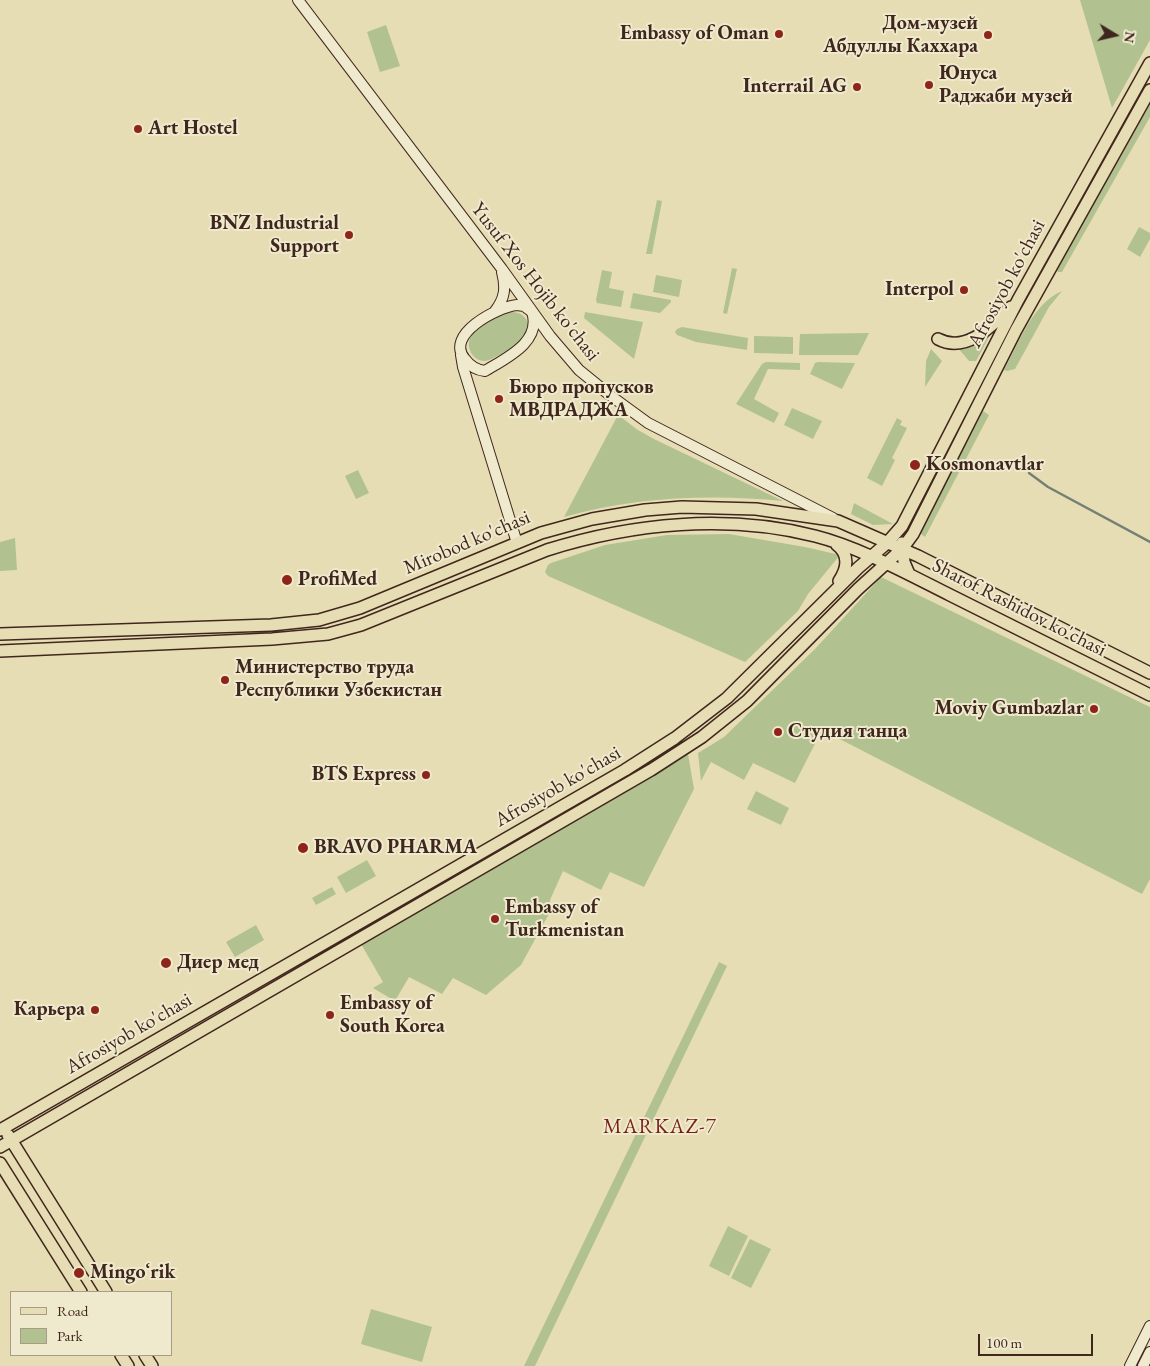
<!DOCTYPE html>
<html>
<head>
<meta charset="utf-8">
<style>
  body { margin:0 }
  #map { position:relative; width:1150px; height:1366px; overflow:hidden; background:#e7ddb4; font-family:"EB Garamond",serif }
  canvas { display:block }
  .legend { position:absolute; left:10px; top:1291px; width:162px; height:65px; box-sizing:border-box; background:#efe9ce; border:1px solid #a99b87; margin:0; padding:6px 9px; list-style:none; font-size:15px; color:#40271d }
  .legend li { display:flex; align-items:center; gap:10px; height:25px }
  .legend b { width:25px; border:1px solid #a99b87 }
  .north { position:absolute; left:1090px; top:10px; width:50px; height:50px; -webkit-text-stroke:4px #efe9ce; paint-order:stroke; rotate:99deg; font-size:14px; font-weight:700; line-height:20px; text-align:center; color:#40271d }
  .north::after { content:''; display:block; margin:auto; width:18px; height:22px; background:#40271d; clip-path:polygon(50% 0,100% 100%,50% 72%,0 100%) }
  .scale { position:absolute; left:978px; top:1334px; width:115px; height:22px; box-sizing:border-box; border:2px solid #40271d; border-top:0; padding-left:6px; font-size:15px; line-height:18px; white-space:nowrap; color:#40271d; -webkit-text-stroke:4px #efe9ce; paint-order:stroke }
</style>
</head>
<body>
<div id="map">
<canvas width="1150" height="1366"></canvas>
<ul class="legend">
<li><b style="height:6px;background:#e7ddb4"></b>Road</li>
<li><b style="height:14px;background:#b1c290"></b>Park</li>
</ul>
<div class="north">N</div>
<div class="scale">100 m</div>
</div>
<script>
const g = document.querySelector('canvas').getContext('2d');
g.lineJoin = 'round';
function fillPath(path, color) {
  g.fillStyle = color;
  g.fill(path, 'evenodd');
}
function strokePath(path, color, width, dash) {
  g.strokeStyle = color;
  g.lineWidth = width;
  g.lineCap = dash ? 'butt' : 'round';
  g.setLineDash(dash || []);
  g.stroke(path);
}
function drawText(font, color, halo, rows, align = 'center') {
  g.font = font + ' "EB Garamond",serif';
  g.lineWidth = 4;
  g.setLineDash([]);
  g.textBaseline = 'middle';
  g.strokeStyle = halo;
  g.fillStyle = color;
  for (const [text, x, y, turn = 0] of rows) {
    g.save();
    g.translate(x, y);
    g.rotate((+turn || 0) * Math.PI / 180);
    g.textAlign = isNaN(turn) ? turn : align;
    if (halo) g.strokeText(text, 0, 0);
    g.fillText(text, 0, 0);
    g.restore();
  }
}
fillPath(new Path2D(`
  M 1080,0 L 1150,0 L 1150,40 L 1112,108 Z
  M 386,25 L 400,66 L 380,72 L 367,32 Z
  M 1150,102 L 1150,117 L 1062,272 L 1058,272 L 1056,269 Z
  M 657,200 L 662,201 L 652,254 L 646,254 Z
  M 1139,227 L 1150,233 L 1150,239 L 1140,257 L 1127,249 Z
  M 732,268 L 737,269 L 727,314 L 723,313 Z
  M 602,270 L 612,272 L 609,288 L 624,291 L 621,307 L 597,303 L 596,300 Z
  M 656,275 L 682,280 L 679,297 L 653,292 Z
  M 1062,291 L 1049,307 L 1015,369 L 1007,371 L 1004,370 C 1019,343 1032,304 1062,291 Z
  M 633,293 L 671,300 L 671,302 L 660,313 L 630,308 Z
  M 510,312 C 517,312 522,313 526,319 C 537,336 502,355 489,360 C 475,365 464,348 471,336 C 475,329 502,314 510,312 Z
  M 585,312 L 643,322 L 634,359 L 584,318 Z
  M 682,327 L 748,338 L 747,350 L 696,342 L 677,335 L 675,332 L 677,329 Z
  M 994,328 L 976,361 L 969,361 L 958,348 Z
  M 869,333 L 858,355 L 799,355 L 800,334 Z
  M 754,336 L 793,337 L 793,354 L 754,353 Z
  M 931,349 L 942,361 L 925,387 L 926,361 Z
  M 766,362 L 800,363 L 800,370 L 768,369 L 754,399 L 779,413 L 774,423 L 736,404 L 762,364 Z
  M 818,362 L 855,363 L 842,389 L 810,374 L 815,363 Z
  M 792,408 L 822,421 L 813,439 L 784,425 Z
  M 983,411 L 989,415 L 925,537 L 921,534 L 921,530 Z
  M 618,415 L 638,430 L 654,439 L 783,501 C 710,494 635,497 564,517 Z
  M 897,418 L 902,421 L 900,425 L 907,428 L 892,458 L 895,460 L 882,486 L 867,478 Z
  M 358,470 L 369,493 L 356,499 L 345,476 Z
  M 854,503 L 893,524 L 873,525 L 851,514 Z
  M 729,534 L 805,547 L 840,555 L 808,594 L 798,611 L 745,662 L 548,576 L 545,572 L 548,565 L 551,563 L 605,545 L 667,535 Z
  M 15,538 L 17,570 L 0,571 L 0,542 Z
  M 881,577 L 1150,707 L 1150,879 L 1142,894 L 822,730 L 795,783 L 753,763 L 744,780 L 711,762 L 701,781 L 698,753 L 724,737 L 815,649 Z
  M 688,754 L 694,789 L 644,887 L 610,872 L 601,890 L 563,871 L 550,900 L 550,912 L 521,965 L 486,995 L 453,978 L 442,994 L 409,977 L 395,1001 L 373,988 L 383,982 L 361,944 L 611,800 Z
  M 756,791 L 789,808 L 781,825 L 747,809 Z
  M 367,860 L 376,876 L 346,893 L 337,877 Z
  M 332,887 L 336,894 L 316,905 L 312,898 Z
  M 256,925 L 264,940 L 235,957 L 226,942 Z
  M 719,962 L 727,966 L 535,1366 L 524,1366 Z
  M 728,1226 L 748,1236 L 729,1276 L 709,1266 Z
  M 750,1239 L 771,1249 L 751,1288 L 731,1278 Z
  M 371,1309 L 432,1327 L 422,1362 L 361,1344 Z`), '#b1c290');
strokePath(new Path2D(`
  M 1029,473 L 1048,487 L 1150,542`), '#748074', 2.5);
const secondary = new Path2D(`
  M 298,0 L 502,269 L 550,336 L 579,370 L 611,396 L 648,423 L 833,518
  M 517,305 L 524,306 L 532,312 C 542,342 506,358 485,371 C 476,370 470,366 465,359 C 444,335 497,307 517,305 Z
  M 495,311 C 505,298 506,288 502,272
  M 461,355 L 463,367 L 517,543
  M 1130,1366 L 1150,1326
  M 1143,1366 L 1150,1352`);
const primary = new Path2D(`
  M 938,339 C 966,354 992,326 1011,307
  M 902,543 L 904,562 L 909,574
  M 837,545 C 850,555 847,569 839,581
  M 0,634 L 271,625 L 319,620 L 360,608 L 541,533 L 592,519 L 645,510 L 682,507 L 756,509 L 838,521 L 918,556 L 1150,673
  M 0,651 L 272,639 L 328,634 L 361,625 L 547,550 C 633,523 727,514 815,536 C 859,547 910,575 950,595 C 1017,628 1083,662 1150,695
  M 0,1130 L 625,770 L 675,738 L 727,698 L 858,568 L 887,543 L 902,526 L 1018,300 L 1150,63
  M 8,1135 L 106,1292
  M 0,1147 L 651,770 L 702,737 L 747,701 L 858,589 L 902,549 L 913,534 L 1016,330 L 1150,90
  M 0,1163 L 81,1292
  M 121,1355 L 128,1366
  M 145,1355 L 152,1366`);
strokePath(secondary, '#40271d', 12);
strokePath(primary, '#40271d', 14);
strokePath(secondary, '#efe9ce', 10);
strokePath(primary, '#e7ddb4', 11);
for (const [x, y, r, color] of [
  [779,34,5,"#8f2418"],
  [988,35,5,"#8f2418"],
  [929,85,5,"#8f2418"],
  [857,87,5,"#8f2418"],
  [138,129,5,"#8f2418"],
  [349,235,5,"#8f2418"],
  [964,290,5,"#8f2418"],
  [499,399,5,"#8f2418"],
  [915,465,6,"#8f2418"],
  [287,580,6,"#8f2418"],
  [225,680,5,"#8f2418"],
  [1094,709,5,"#8f2418"],
  [778,732,5,"#8f2418"],
  [426,775,5,"#8f2418"],
  [303,848,6,"#8f2418"],
  [495,919,5,"#8f2418"],
  [166,963,6,"#8f2418"],
  [95,1010,5,"#8f2418"],
  [330,1015,5,"#8f2418"],
  [79,1273,6,"#8f2418"]
]) {
  const dot = new Path2D();
  dot.arc(x, y, r, 0, 2 * Math.PI);
  g.fillStyle = color;
  g.fill(dot);
  strokePath(dot, '#efe9ce', 2);
}
drawText('bold 20px', '#40271d', '#efe9ce', [
  ["Дом-музей",978,24,"right"],
  ["Абдуллы Каххара",978,47,"right"],
  ["Embassy of Oman",769,34,"right"],
  ["Юнуса",939,74],
  ["Раджаби музей",939,97],
  ["Interrail AG",847,87,"right"],
  ["Art Hostel",148,129],
  ["BNZ Industrial",339,224,"right"],
  ["Support",339,247,"right"],
  ["Interpol",954,290,"right"],
  ["Бюро пропусков",509,388],
  ["МВДРАДЖА",509,411],
  ["Kosmonavtlar",926,465],
  ["ProfiMed",298,580],
  ["Министерство труда",235,668],
  ["Республики Узбекистан",235,691],
  ["Moviy Gumbazlar",1084,709,"right"],
  ["Студия танца",788,732],
  ["BTS Express",416,775,"right"],
  ["BRAVO PHARMA",314,848],
  ["Embassy of",505,908],
  ["Turkmenistan",505,931],
  ["Диер мед",177,963],
  ["Embassy of",340,1004],
  ["South Korea",340,1027],
  ["Карьера",85,1010,"right"],
  ["Mingoʻrik",90,1273]
], 'left');
drawText('20px', '#40271d', '#efe9ce', [
  ["Yusuf Xos Hojib ko'chasi",535,282,52],
  ["Afrosiyob ko'chasi",1007,284,-62],
  ["Mirobod ko'chasi",467,543,-23],
  ["Sharof Rashidov ko'chasi",1019,608,27],
  ["Afrosiyob ko'chasi",558,787,-30],
  ["Afrosiyob ko'chasi",129,1034,-30]
]);
g.letterSpacing = '1px';
drawText('21px', '#7a1f14', '#efe9ce', [
  ["MARKAZ-7",660,1127]
]);
g.letterSpacing = '0px';
</script>
</body>
</html>
